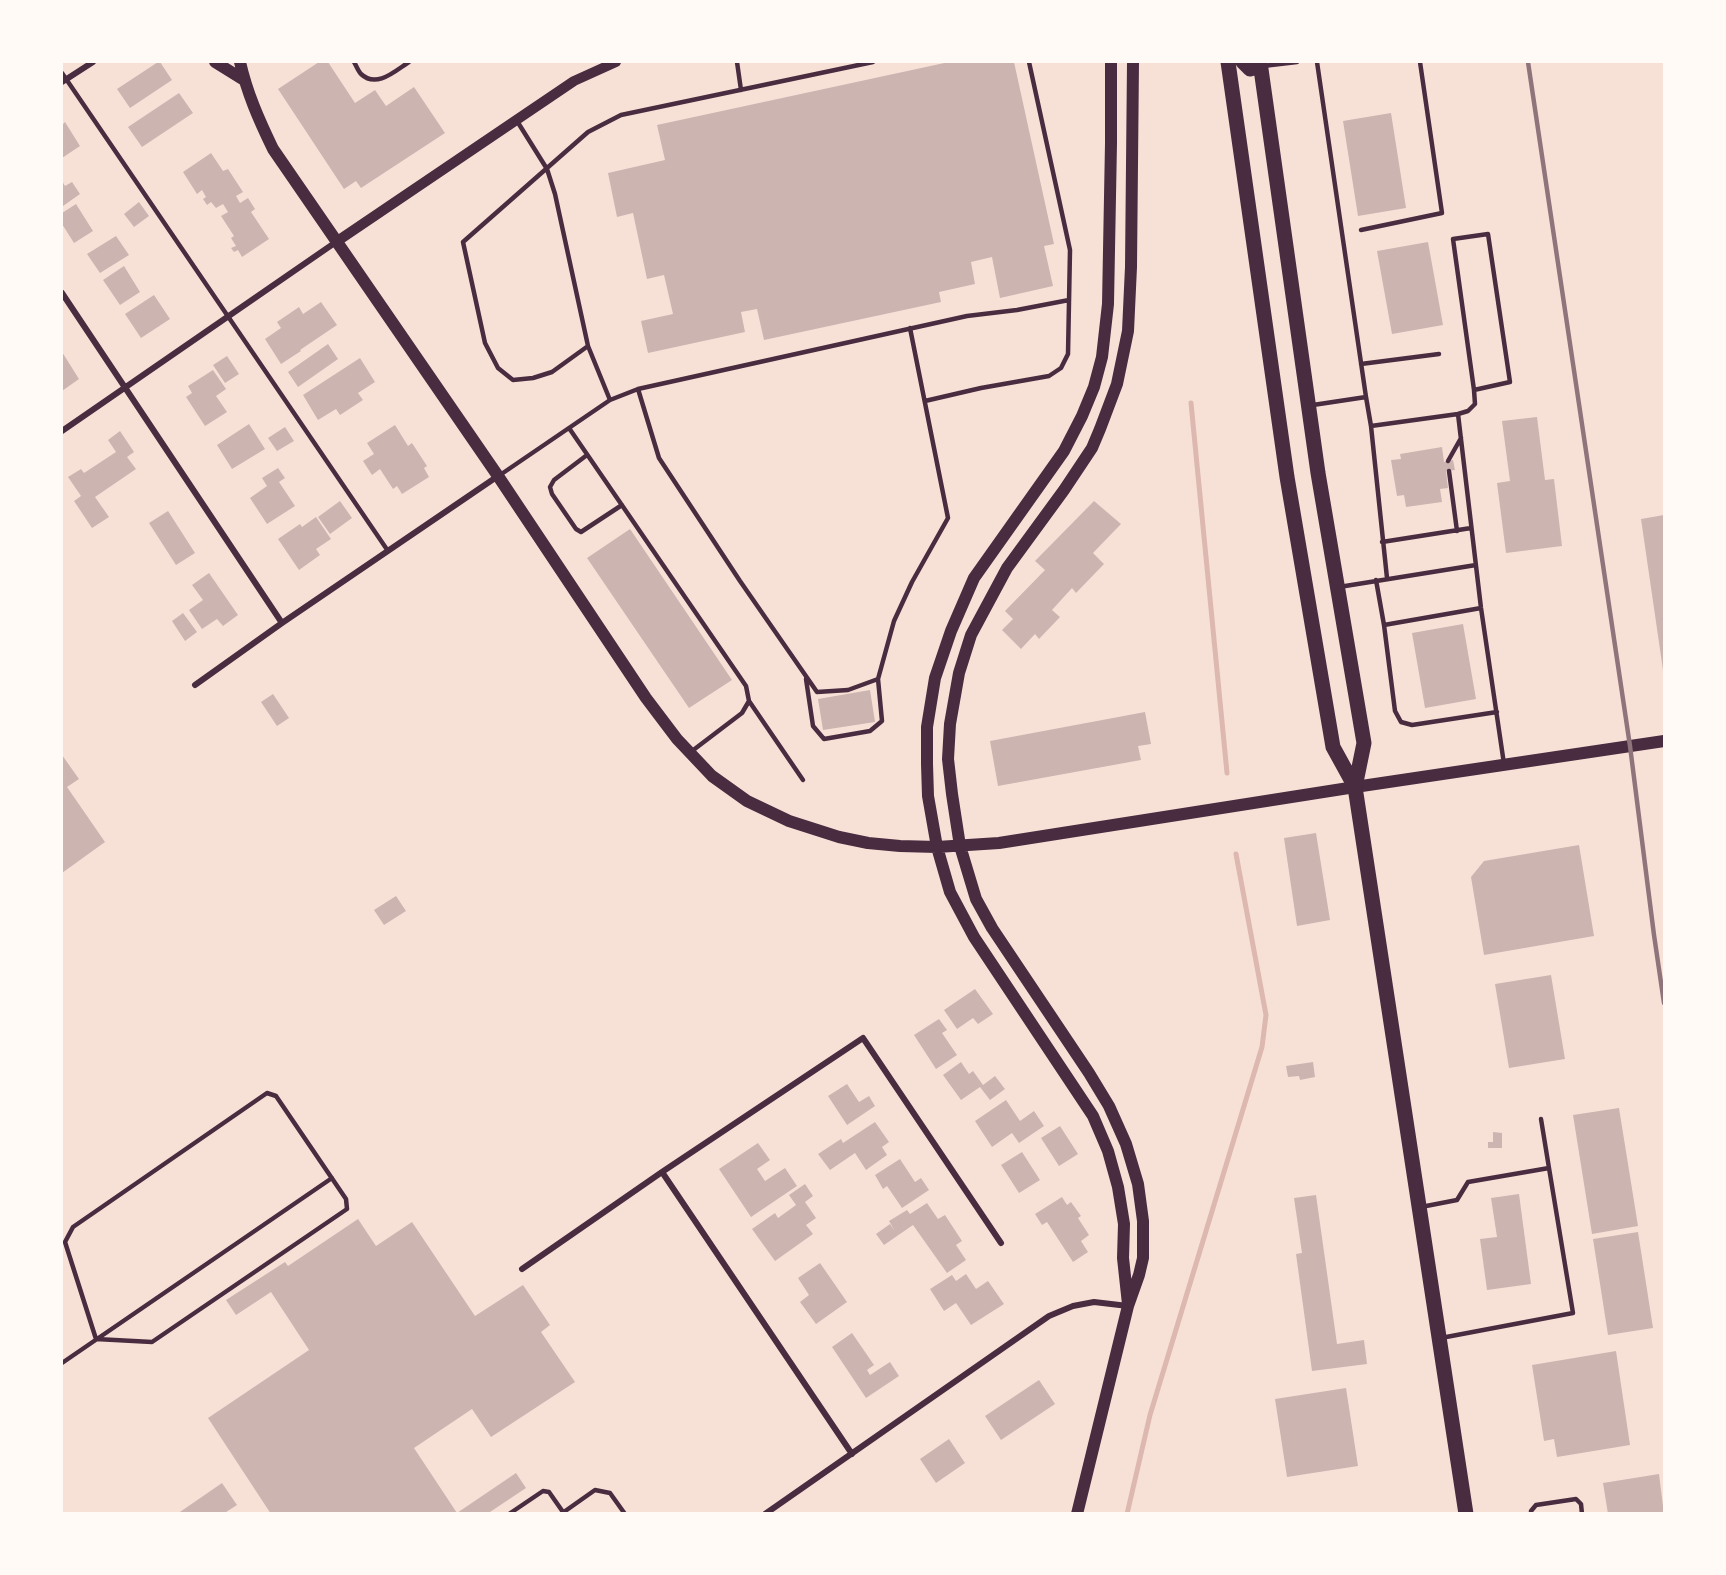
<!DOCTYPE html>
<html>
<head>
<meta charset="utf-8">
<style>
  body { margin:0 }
  #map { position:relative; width:1726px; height:1575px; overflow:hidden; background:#f7e1d7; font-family:Ubuntu,sans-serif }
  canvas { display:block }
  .frame { position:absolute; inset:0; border:63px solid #fffaf5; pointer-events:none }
</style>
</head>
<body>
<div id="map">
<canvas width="1726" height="1575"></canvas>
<div class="frame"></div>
</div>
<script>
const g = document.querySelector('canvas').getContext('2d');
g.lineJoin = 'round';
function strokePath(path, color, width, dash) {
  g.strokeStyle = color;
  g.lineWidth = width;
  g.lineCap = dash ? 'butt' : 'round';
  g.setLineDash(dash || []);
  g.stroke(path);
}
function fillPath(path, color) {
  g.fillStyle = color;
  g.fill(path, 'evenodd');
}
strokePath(new Path2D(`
  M 1191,403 L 1227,773
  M 1127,1514 L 1150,1415 L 1262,1047 L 1266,1015 L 1236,854`), '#dcb8b0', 5);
fillPath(new Path2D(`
  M 158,62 L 160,62 L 172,80 L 130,108 L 117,89 Z
  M 319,62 L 328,62 L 355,103 L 375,90 L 386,106 L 414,87 L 445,133 L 361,188 L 356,181 L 344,189 L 278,89 Z
  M 949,62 L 1014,62 L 1054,244 L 1044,246 L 1053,286 L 1000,298 L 992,257 L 971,262 L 975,284 L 939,292 L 941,302 L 764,340 L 757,309 L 741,312 L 745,332 L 648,353 L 641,321 L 673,314 L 664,275 L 647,279 L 633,213 L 617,217 L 608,173 L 665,160 L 657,125 Z
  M 179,93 L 193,113 L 142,147 L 128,127 Z
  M 1391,113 L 1406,208 L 1358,216 L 1343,121 Z
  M 65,122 L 80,146 L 62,158 L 62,125 Z
  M 211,153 L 223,171 L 228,169 L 243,192 L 236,196 L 240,203 L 248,198 L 255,209 L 251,212 L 269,239 L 242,257 L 238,250 L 234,252 L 231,248 L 236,246 L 231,238 L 234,236 L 221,216 L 228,212 L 223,204 L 216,208 L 211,202 L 207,205 L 203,199 L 206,197 L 202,190 L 197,194 L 183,172 Z
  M 62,181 L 65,186 L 72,182 L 80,194 L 63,206 L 62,203 Z
  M 139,202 L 149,216 L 134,227 L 124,214 Z
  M 76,204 L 93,231 L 74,243 L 62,224 L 62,213 Z
  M 116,236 L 129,255 L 100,273 L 87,254 Z
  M 1428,242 L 1443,325 L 1392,334 L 1377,251 Z
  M 124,266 L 140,292 L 120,305 L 103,280 Z
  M 154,295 L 170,319 L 141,338 L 125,314 Z
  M 321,302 L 337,325 L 300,350 L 301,351 L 281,364 L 265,339 L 281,328 L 277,322 L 299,307 L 303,314 Z
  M 328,344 L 338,359 L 298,387 L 288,372 Z
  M 62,352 L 79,379 L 62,391 Z
  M 227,356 L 239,374 L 225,383 L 213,365 Z
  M 360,358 L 375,382 L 358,393 L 363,400 L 340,415 L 336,409 L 318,420 L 303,395 Z
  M 213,370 L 226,389 L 216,396 L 227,412 L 205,426 L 186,397 L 192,393 L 188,386 Z
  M 1537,417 L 1545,480 L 1554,479 L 1562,546 L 1506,553 L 1497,483 L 1510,481 L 1502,421 Z
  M 249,424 L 265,449 L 232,469 L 217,445 Z
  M 395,425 L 408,446 L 412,443 L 427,466 L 424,468 L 429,477 L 402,494 L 397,486 L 393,489 L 380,469 L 372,475 L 363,461 L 374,454 L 367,443 Z
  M 285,427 L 294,441 L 277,451 L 268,438 Z
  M 120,431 L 134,452 L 127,457 L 136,469 L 95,497 L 109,517 L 92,528 L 74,501 L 81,496 L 68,477 L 81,469 L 84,473 L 116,452 L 108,440 Z
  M 1442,447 L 1444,462 L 1453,460 L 1455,470 L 1446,471 L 1448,488 L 1440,489 L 1442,502 L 1406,507 L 1404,495 L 1397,496 L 1391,460 L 1401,459 L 1400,454 Z
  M 278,468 L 285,478 L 279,482 L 295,506 L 267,524 L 250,498 L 267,486 L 262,478 Z
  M 340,501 L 352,518 L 330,534 L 318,517 Z
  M 1094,501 L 1121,524 L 1093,553 L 1104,564 L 1076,593 L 1072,588 L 1052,610 L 1060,617 L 1039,639 L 1035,634 L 1021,649 L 1002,630 L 1013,619 L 1005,611 L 1045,570 L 1035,561 Z
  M 168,511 L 195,553 L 176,565 L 149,523 Z
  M 1664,515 L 1664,670 L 1663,670 L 1641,519 Z
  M 316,517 L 331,539 L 316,549 L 320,555 L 299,570 L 278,539 L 300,524 L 302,527 Z
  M 630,529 L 732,680 L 689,708 L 587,558 Z
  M 209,573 L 238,615 L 223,626 L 217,619 L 202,629 L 189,610 L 203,600 L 192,585 Z
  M 183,613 L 197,632 L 185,641 L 172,621 Z
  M 1463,624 L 1476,699 L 1425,708 L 1412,633 Z
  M 870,690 L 875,722 L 823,730 L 818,699 Z
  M 273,694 L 289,718 L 277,726 L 261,702 Z
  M 1145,712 L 1151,744 L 1138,746 L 1141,760 L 998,786 L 990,741 Z
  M 62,755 L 79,779 L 67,787 L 105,842 L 62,873 Z
  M 1316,833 L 1330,920 L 1297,926 L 1284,838 Z
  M 1579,845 L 1594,936 L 1484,955 L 1471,877 L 1484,861 Z
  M 396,896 L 406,911 L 384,925 L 374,910 Z
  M 1551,975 L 1565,1059 L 1509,1068 L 1495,984 Z
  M 975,989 L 993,1014 L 978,1024 L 973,1018 L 957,1029 L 944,1010 Z
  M 939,1019 L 947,1030 L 942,1033 L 957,1055 L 936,1069 L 914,1035 Z
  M 961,1062 L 969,1074 L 973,1071 L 983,1085 L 995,1076 L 1005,1089 L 990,1100 L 980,1087 L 961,1100 L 943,1075 Z
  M 1313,1062 L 1315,1077 L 1300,1080 L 1299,1076 L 1288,1077 L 1286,1066 Z
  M 847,1084 L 859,1102 L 869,1096 L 875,1106 L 847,1125 L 828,1096 Z
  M 1006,1100 L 1020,1121 L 1034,1111 L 1044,1126 L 1019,1143 L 1012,1133 L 992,1147 L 975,1121 Z
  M 1619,1108 L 1638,1226 L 1592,1234 L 1573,1115 Z
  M 875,1122 L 889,1142 L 882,1147 L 887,1155 L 866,1170 L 855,1153 L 830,1170 L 818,1154 L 841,1139 L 843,1143 Z
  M 1060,1126 L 1078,1154 L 1059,1166 L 1041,1138 Z
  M 1493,1132 L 1502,1133 L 1502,1148 L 1488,1148 L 1488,1142 L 1493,1142 Z
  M 758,1143 L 770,1160 L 757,1169 L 765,1181 L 785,1168 L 797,1186 L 751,1217 L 719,1169 Z
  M 1022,1152 L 1040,1180 L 1019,1193 L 1001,1165 Z
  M 900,1159 L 915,1182 L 921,1178 L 929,1190 L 902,1208 L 887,1186 L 883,1189 L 875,1175 Z
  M 805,1184 L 813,1196 L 805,1202 L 816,1218 L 806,1225 L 813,1234 L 775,1261 L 752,1229 L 775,1213 L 778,1218 L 796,1205 L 789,1195 Z
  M 1519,1194 L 1531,1284 L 1487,1290 L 1480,1239 L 1497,1237 L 1491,1198 Z
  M 1316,1195 L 1337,1344 L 1364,1340 L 1367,1364 L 1312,1371 L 1296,1254 L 1302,1253 L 1294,1198 Z
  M 1062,1197 L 1067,1205 L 1071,1202 L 1081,1216 L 1078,1218 L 1089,1235 L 1081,1241 L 1088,1252 L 1073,1262 L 1047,1222 L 1042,1225 L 1035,1214 Z
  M 927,1203 L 938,1219 L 945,1215 L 962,1241 L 956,1245 L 966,1260 L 947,1273 L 913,1225 L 884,1245 L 876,1234 L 890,1224 L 895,1231 L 889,1221 L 907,1210 L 910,1214 Z
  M 358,1219 L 376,1246 L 412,1222 L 475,1316 L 523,1285 L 550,1325 L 541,1332 L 575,1382 L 491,1437 L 472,1409 L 414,1448 L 457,1513 L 516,1473 L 526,1488 L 487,1514 L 271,1514 L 208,1418 L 309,1350 L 271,1292 L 236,1315 L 226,1300 L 285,1262 L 288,1266 Z
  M 1638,1232 L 1653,1328 L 1608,1335 L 1593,1239 Z
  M 820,1263 L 847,1302 L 816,1324 L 800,1302 L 809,1295 L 798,1278 Z
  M 966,1274 L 976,1289 L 988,1281 L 1004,1304 L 971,1325 L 956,1303 L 944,1311 L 930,1289 L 952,1275 L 956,1281 Z
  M 852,1333 L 874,1365 L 867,1370 L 870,1375 L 890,1362 L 899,1376 L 866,1398 L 832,1347 Z
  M 1616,1351 L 1630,1445 L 1557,1457 L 1554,1439 L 1544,1441 L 1532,1365 Z
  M 1039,1380 L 1055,1404 L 1001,1440 L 985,1416 Z
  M 1346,1388 L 1358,1466 L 1287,1477 L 1275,1399 Z
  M 949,1439 L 965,1463 L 936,1483 L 920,1459 Z
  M 1659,1474 L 1664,1514 L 1608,1514 L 1603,1483 Z
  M 222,1483 L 237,1505 L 223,1514 L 177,1514 Z`), '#ccb4b1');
strokePath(new Path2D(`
  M 354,62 C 356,65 358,71 361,74 C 377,89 396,70 409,62
  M 737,62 L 741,90
  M 1317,62 L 1366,397
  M 1263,66 L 1297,62
  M 62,73 L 388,551
  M 517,121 L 547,169 L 555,194 L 588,346 L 552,372 L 533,378 L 513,380 L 498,368 L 485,343 L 463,242 L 588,132 L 621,115 L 873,62
  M 1361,230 L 1442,213 L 1420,62
  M 588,346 L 610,400
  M 1361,364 L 1439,354
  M 638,389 L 659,458 L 740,581 L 817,692 L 848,690 L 878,679 L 894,621 L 912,582 L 948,518 L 910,328
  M 925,401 L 981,388 L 1049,376 L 1061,368 L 1068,354 L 1070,250 L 1029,62
  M 1313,405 L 1366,397 L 1371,426 L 1458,414 L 1481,608 L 1504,764
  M 1458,414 L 1468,411 L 1475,404 L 1474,390 L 1453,239 L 1488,234 L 1510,382 L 1474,390
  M 1371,426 L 1387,578
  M 569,428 L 746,686 L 749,701 L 742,713 L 692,751
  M 587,455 L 554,480 L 550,487 L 552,494 L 576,529 L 581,532 L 622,505
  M 1448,461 L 1461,438
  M 1449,471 L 1457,531
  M 500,475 L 610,400 L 638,389 L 967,316 L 1017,310 L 1069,300
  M 1382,542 L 1471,528
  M 1376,580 L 1384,625 L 1395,711 L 1401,722 L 1412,725 L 1497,712
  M 1339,587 L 1476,565
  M 1384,625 L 1481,608
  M 806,679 L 813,726 L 824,739 L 870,731 L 882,721 L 878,679
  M 749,701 L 803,780
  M 267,1093 L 276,1096 L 346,1199 L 347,1209 L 152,1342 L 96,1339 L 65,1242 L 73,1227 Z
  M 1541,1119 L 1549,1168
  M 1421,1207 L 1457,1200 L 1468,1182 L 1549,1168 L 1573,1313 L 1441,1338
  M 62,1363 L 332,1178
  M 509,1514 L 543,1491 L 549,1492 L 563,1512
  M 561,1514 L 595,1490 L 610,1493 L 625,1514
  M 1531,1514 L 1531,1511 L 1536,1505 L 1576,1499 L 1581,1504 L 1582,1514`), '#4a2c40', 4.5);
strokePath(new Path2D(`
  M 62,82 L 93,62
  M 62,293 L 282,623
  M 62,431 L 336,242
  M 195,685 L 282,623 L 498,476
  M 662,1172 L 852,1454
  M 522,1269 L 662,1172 L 863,1038 L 1001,1243
  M 765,1514 L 1049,1316 L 1073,1306 L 1094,1302 L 1128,1306`), '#4a2c40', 6);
strokePath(new Path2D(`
  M 336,242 L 574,81 L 616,62`), '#4a2c40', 10);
strokePath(new Path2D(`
  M 215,62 L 244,80
  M 240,62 C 247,93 259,120 273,149 L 498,476 L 646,698 L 677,739 L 712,776 L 747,801 L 789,821 L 839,837 L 868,843 L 900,846 L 937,847 L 999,843 L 1355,787 L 1664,741
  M 1111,62 L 1111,143 L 1108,304 L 1102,357 L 1094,387 L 1082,416 L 1064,451 L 974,578 L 951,631 L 935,678 L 927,727 L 927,764 L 928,796 L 937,847 L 950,892 L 974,937 L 1093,1116 L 1108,1151 L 1118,1187 L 1124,1224 L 1123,1258 L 1128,1304
  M 1077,1514 L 1128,1306 L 1139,1275 L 1143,1258 L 1143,1221 L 1138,1184 L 1126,1144 L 1109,1106 L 1089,1073 L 992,928 L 976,899 L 960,846 L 952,794 L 948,759 L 950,724 L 959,673 L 971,635 L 1007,568 L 1064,490 L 1092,448 L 1100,429 L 1117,384 L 1128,331 L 1131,267 L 1133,62`), '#4a2c40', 12);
strokePath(new Path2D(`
  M 1228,62 L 1287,477 L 1333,747 L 1355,787 L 1466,1514
  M 1243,62 L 1250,69 L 1260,66
  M 1260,62 L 1318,473 L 1364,743 L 1355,787`), '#4a2c40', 15);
strokePath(new Path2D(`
  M 1528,62 L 1630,746 L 1654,935 L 1664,1003`), '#8f747c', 4.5);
</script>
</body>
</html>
